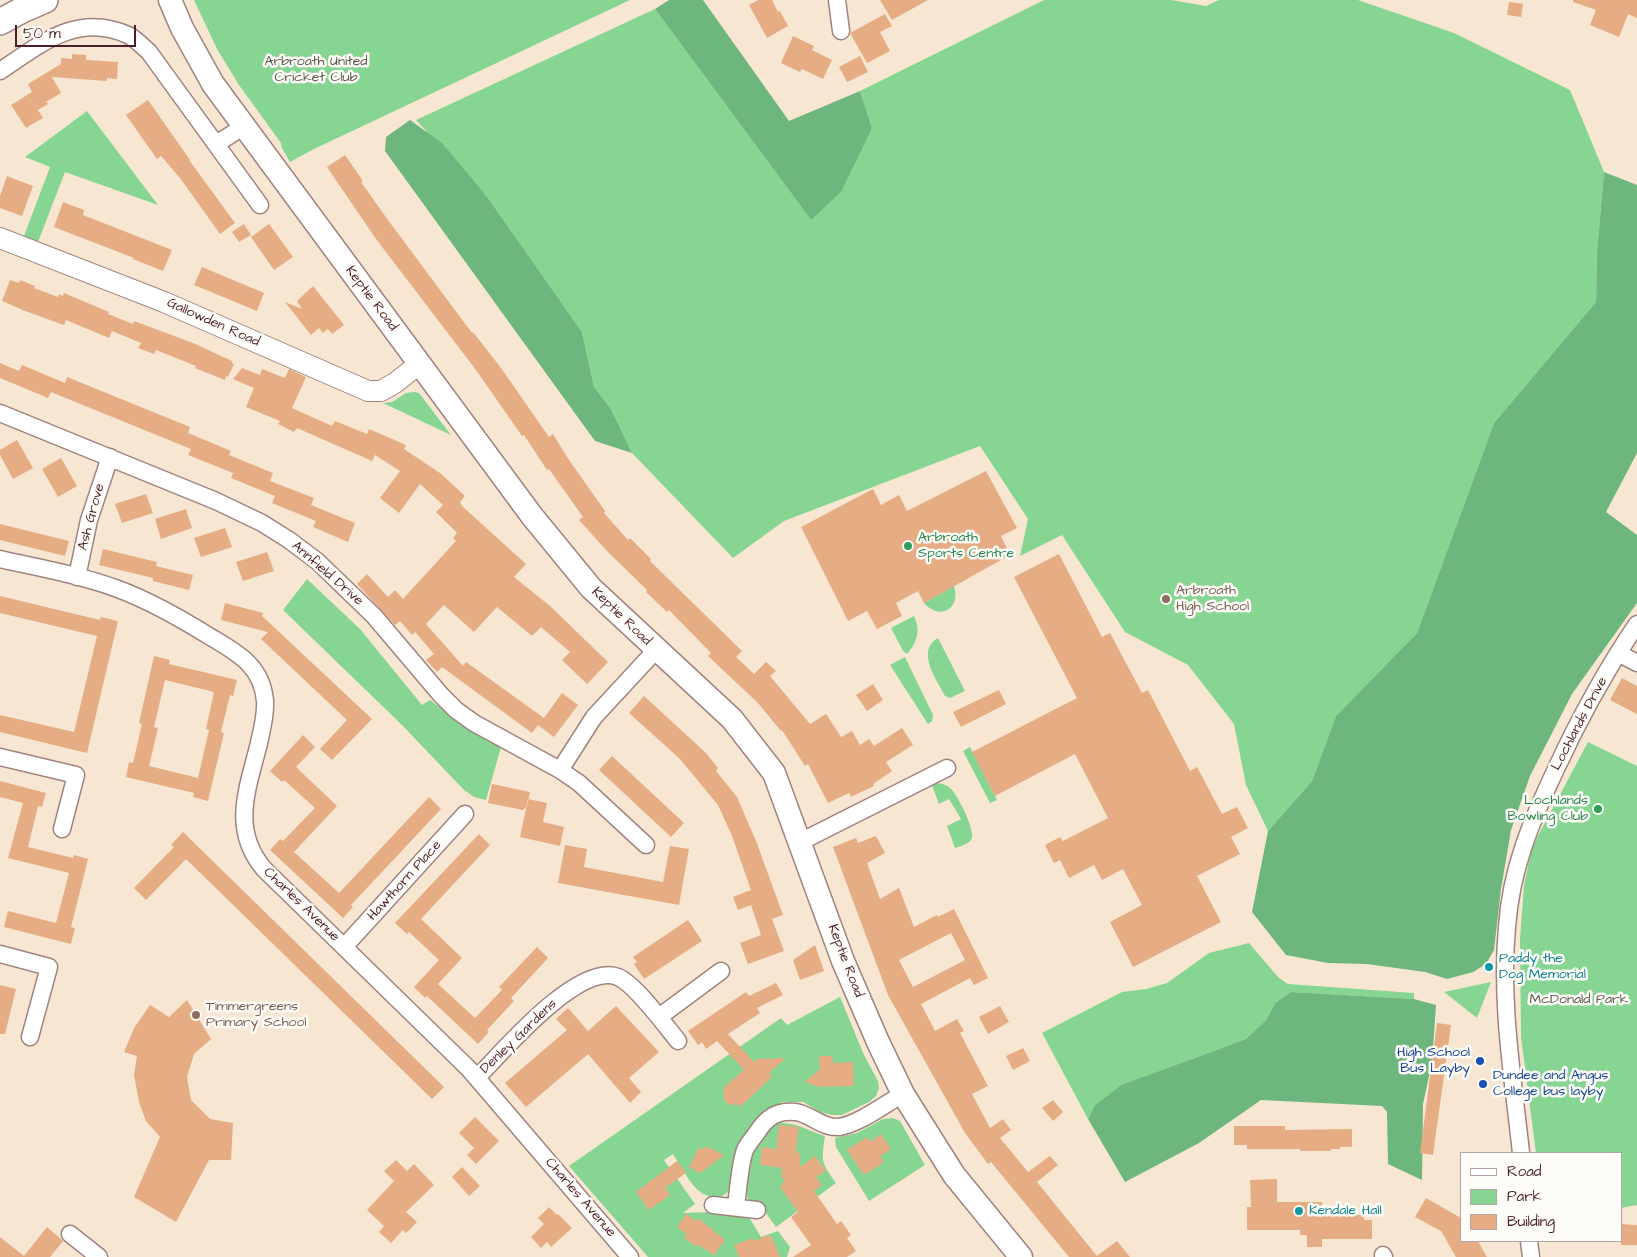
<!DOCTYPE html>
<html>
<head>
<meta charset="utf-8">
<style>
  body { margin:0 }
  #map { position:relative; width:1637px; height:1257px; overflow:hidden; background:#f7e7d2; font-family:"Architects Daughter",sans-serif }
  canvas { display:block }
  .legend { position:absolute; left:1460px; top:1152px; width:162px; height:90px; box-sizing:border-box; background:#fdfcf7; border:1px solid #b5a4a5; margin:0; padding:6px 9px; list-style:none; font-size:15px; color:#4a1f2b }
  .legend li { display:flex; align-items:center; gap:10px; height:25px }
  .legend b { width:25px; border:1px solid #b5a4a5 }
  .scale { position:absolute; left:15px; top:25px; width:121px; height:22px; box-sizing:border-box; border:2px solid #4a1f2b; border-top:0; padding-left:6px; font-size:15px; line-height:18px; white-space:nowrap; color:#4a1f2b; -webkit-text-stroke:4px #fdfcf7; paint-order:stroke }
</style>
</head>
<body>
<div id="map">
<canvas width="1637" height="1257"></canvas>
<ul class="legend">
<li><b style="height:6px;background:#fff"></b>Road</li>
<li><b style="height:14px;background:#87d593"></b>Park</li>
<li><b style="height:14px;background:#e6ac83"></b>Building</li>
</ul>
<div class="scale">50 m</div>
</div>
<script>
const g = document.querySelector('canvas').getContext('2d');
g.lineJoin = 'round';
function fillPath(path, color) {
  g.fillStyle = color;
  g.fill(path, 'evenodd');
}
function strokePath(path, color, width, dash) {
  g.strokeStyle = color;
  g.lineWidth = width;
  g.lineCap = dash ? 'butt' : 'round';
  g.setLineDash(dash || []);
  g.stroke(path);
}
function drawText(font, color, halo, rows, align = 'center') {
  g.font = font + ' "Architects Daughter",sans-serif';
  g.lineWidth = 5;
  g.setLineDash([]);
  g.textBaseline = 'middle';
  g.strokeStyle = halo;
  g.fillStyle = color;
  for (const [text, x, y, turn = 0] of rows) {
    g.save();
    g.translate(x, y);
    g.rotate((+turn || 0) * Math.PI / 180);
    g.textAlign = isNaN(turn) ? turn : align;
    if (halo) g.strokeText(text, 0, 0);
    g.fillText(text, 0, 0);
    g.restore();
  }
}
fillPath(new Path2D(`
  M 194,0 L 630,0 L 314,149 L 290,162 L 282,148 L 281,143 L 239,85 L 217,49 Z
  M 1044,0 L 1171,0 L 1206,6 L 1219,0 L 1358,0 L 1454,33 L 1570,90 L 1604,172 L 1597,251 L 1596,302 L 1494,423 L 1417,633 L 1336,716 L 1312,781 L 1268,831 L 1246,785 L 1234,724 L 1188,665 L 1125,632 L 1062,535 L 1020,556 L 1028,519 L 980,446 L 784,521 L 733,558 L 632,453 L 611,409 L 594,387 L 582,332 L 488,198 L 416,120 L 655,9 L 811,220 L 872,128 L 860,91 Z
  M 87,111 L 158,205 L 65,172 L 38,242 L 24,236 L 50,167 L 25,157 Z
  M 414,392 L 419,393 L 451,435 L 383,403 L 392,402 L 406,393 Z
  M 307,579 L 360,629 L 422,705 L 430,700 L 476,734 L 501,747 L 486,800 L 474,797 L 464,790 L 402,725 L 283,610 Z
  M 954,586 C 961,609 940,621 924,603 Z
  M 914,616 C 921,630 917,643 907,654 L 903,651 L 891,628 Z
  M 938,638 L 965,691 L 950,698 L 945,696 C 937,680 915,651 938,638 Z
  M 905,657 L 933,715 L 932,721 L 928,724 L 890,665 Z
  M 1588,742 L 1637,766 L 1637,1205 L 1621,1208 L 1621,1153 L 1536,1153 L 1521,1037 L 1520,939 L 1524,885 L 1532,847 Z
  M 970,747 L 997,800 L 990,803 L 963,751 Z
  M 931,783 C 937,783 944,783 950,788 C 957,793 975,830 972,838 C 970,844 961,846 955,848 L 947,826 L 961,819 L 949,799 L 939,804 Z
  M 1249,943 L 1278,977 L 1288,984 L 1414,993 L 1414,999 L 1291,992 L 1275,1003 L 1266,1020 L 1246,1039 L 1121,1085 L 1095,1105 L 1088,1119 L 1042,1033 L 1122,992 L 1146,989 L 1167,983 L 1209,953 Z
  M 1491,982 L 1477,1018 L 1444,992 Z
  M 840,997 L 864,1055 L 878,1081 L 879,1088 L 876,1096 L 869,1102 L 842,1115 L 832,1115 L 820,1112 L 803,1102 L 781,1102 L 782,1107 L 737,1145 L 731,1188 C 724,1200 709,1199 699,1191 C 691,1185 679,1164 673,1154 L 664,1160 L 695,1204 L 683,1213 L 714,1212 L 749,1217 L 761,1237 L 778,1231 L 790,1247 L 787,1257 L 648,1257 L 569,1166 L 781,1018 L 787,1025 Z
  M 782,1118 L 782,1123 C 799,1123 810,1132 825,1136 C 821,1162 821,1162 836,1183 L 776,1227 L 763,1209 L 748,1199 L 745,1190 L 753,1144 L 770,1121 Z
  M 893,1118 L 900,1121 L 925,1165 L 869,1201 L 836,1147 L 835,1138 L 857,1133 L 883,1119 Z`), '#87d593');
fillPath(new Path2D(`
  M 669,0 L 703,0 L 789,121 L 860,91 L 872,128 L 841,192 L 811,220 L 655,9 Z
  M 410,120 L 442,143 L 488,198 L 582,332 L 594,387 L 611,409 L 632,453 L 595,441 L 385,151 L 386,137 Z
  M 1604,172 L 1637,185 L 1637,453 L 1606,512 L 1637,535 L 1637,603 L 1572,694 L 1530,776 L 1511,830 L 1501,889 L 1494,950 L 1486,964 L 1473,972 L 1447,979 L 1425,972 L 1367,964 L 1328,963 L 1286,955 L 1252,912 L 1268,831 L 1312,781 L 1336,716 L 1417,633 L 1494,423 L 1596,302 L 1597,251 Z
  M 1291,992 L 1414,999 L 1436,1005 L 1432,1062 L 1423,1104 L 1422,1180 L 1388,1164 L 1387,1112 L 1382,1106 L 1261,1100 L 1199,1143 L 1125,1182 L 1088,1119 L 1095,1105 L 1121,1085 L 1246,1039 L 1266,1020 L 1275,1003 Z`), '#6db67d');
fillPath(new Path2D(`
  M 758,0 L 772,0 L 778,12 L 780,11 L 788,26 L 767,38 L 749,5 Z
  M 880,0 L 928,0 L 892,20 Z
  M 1573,0 L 1637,0 L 1637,18 L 1628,14 L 1619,37 L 1590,25 L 1596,10 L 1573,2 Z
  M 1509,2 L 1523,4 L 1521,17 L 1507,15 Z
  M 885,14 L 892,26 L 880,32 L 890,51 L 867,63 L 850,33 Z
  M 793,36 L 814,46 L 812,50 L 832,60 L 823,79 L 802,69 L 800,72 L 781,63 Z
  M 72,54 L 86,55 L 86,60 L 118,62 L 117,79 L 107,78 L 107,81 L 52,77 L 61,93 L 46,102 L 48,104 L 38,110 L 43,118 L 26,128 L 11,105 L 32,92 L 28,84 L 61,64 L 61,58 L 72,59 Z
  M 860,56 L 868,72 L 847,82 L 839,67 Z
  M 148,100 L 190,160 L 189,160 L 235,223 L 220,234 L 180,178 L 161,156 L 157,159 L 126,115 Z
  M 345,155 L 363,181 L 361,182 L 388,220 L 472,333 L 473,332 L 501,368 L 549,437 L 553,434 L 567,457 L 605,511 L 604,513 L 628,540 L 630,538 L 651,559 L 650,561 L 742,651 L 736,657 L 754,674 L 766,662 L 776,671 L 770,676 L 810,724 L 826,714 L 841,737 L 852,731 L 860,745 L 869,739 L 874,746 L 902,728 L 913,745 L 886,762 L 892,771 L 873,784 L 874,786 L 851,797 L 849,793 L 828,803 L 808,764 L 805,766 L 782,730 L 781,731 L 758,703 L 708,656 L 711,653 L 669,610 L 667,612 L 646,592 L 647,590 L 607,551 L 579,520 L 583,517 L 549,469 L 547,470 L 524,435 L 522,436 L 476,370 L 376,239 L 327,167 Z
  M 7,176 L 33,186 L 22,216 L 0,208 L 0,196 Z
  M 63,202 L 84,210 L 83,215 L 172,250 L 163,271 L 133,259 L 134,258 L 54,227 Z
  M 244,224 L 251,235 L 239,242 L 232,232 Z
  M 269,224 L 293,257 L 274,270 L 251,237 Z
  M 202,267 L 264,293 L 257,311 L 194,285 Z
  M 10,280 L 19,283 L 20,280 L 35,286 L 34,288 L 58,297 L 59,294 L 63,296 L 64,293 L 109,312 L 108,314 L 133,324 L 134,321 L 193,343 L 232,361 L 232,363 L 234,364 L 228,377 L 226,376 L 225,380 L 195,368 L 196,366 L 156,350 L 154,354 L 138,348 L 141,343 L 112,331 L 109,338 L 66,320 L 64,325 L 25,311 L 2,301 Z
  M 313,286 L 344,325 L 332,334 L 328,329 L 323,333 L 319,328 L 311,335 L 285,302 L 302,309 L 297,301 Z
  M 0,363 L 19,371 L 22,365 L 65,383 L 67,377 L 190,427 L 188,433 L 231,451 L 229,455 L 273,473 L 270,481 L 314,498 L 311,505 L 355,523 L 348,542 L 313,527 L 316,521 L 272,503 L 275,496 L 231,478 L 233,473 L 188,455 L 191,449 L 51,392 L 48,398 L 0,378 Z
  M 242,368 L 260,375 L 262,369 L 285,378 L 289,369 L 306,377 L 292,408 L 332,426 L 335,421 L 367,434 L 369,429 L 406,445 L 404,449 L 440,473 L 465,496 L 460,502 L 462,506 L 526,564 L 514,577 L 550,606 L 608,662 L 587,684 L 562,660 L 570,652 L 541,627 L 532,636 L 497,607 L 474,632 L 444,605 L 426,624 L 463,666 L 466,662 L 544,718 L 562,693 L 578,705 L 554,737 L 538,725 L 532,733 L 442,667 L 437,672 L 426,660 L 434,654 L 415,632 L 412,635 L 400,621 L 395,625 L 357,584 L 367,574 L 388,597 L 395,590 L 403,599 L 456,541 L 453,538 L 457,533 L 436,512 L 443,505 L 420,484 L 399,513 L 380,498 L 400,471 L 375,455 L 372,461 L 297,428 L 294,432 L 278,424 L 280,421 L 246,407 L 254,388 L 233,379 Z
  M 17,440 L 33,468 L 13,479 L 0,455 L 0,450 Z
  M 61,458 L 77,486 L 58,497 L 42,469 Z
  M 986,471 L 1017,528 L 1001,536 L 1010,555 L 924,603 L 918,591 L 896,603 L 902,616 L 877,629 L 867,611 L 848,621 L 801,527 L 873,489 L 881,505 L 899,495 L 907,511 Z
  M 146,494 L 153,513 L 122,523 L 115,504 Z
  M 186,509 L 192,528 L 161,539 L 155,519 Z
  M 0,524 L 69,541 L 65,556 L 0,540 Z
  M 225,528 L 232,547 L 201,557 L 194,538 Z
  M 103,549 L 157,562 L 156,566 L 193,575 L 189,590 L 153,581 L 153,578 L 99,565 Z
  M 267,552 L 274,571 L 243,581 L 236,562 Z
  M 1059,554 L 1102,637 L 1110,633 L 1142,693 L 1148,690 L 1190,771 L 1197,767 L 1222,814 L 1237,807 L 1248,828 L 1231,837 L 1240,854 L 1197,876 L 1221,922 L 1133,967 L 1110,922 L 1142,905 L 1123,869 L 1102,880 L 1094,865 L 1069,878 L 1060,860 L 1054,863 L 1045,845 L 1060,837 L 1063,841 L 1108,818 L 1075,754 L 995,796 L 972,752 L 1077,698 L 1014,577 Z
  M 0,596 L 100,620 L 101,617 L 118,621 L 87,753 L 0,732 L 0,715 L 74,732 L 97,636 L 0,613 Z
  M 225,603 L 263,613 L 262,616 L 372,719 L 332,760 L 320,749 L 347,720 L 261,639 L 268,632 L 221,620 Z
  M 154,656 L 170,660 L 169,664 L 237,680 L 233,696 L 230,695 L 221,732 L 224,733 L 208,801 L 193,797 L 194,793 L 126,777 L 129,762 L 133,763 L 142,724 L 139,723 ZM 165,680 L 214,692 L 206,729 L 209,730 L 198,778 L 149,766 L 158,728 L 154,727 Z
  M 1622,678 L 1637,686 L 1637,714 L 1610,700 Z
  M 873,684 L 883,700 L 867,711 L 856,695 Z
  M 999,690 L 1006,704 L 961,727 L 953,712 Z
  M 644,696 L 706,753 L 718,768 L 716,771 L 737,797 L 756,841 L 783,915 L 772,919 L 784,951 L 748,964 L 740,943 L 761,935 L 751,905 L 738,910 L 733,897 L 751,890 L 732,836 L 718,805 L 680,759 L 629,713 Z
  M 303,735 L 315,747 L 296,767 L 337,806 L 294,852 L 339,893 L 429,797 L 441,809 L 351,905 L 353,907 L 343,918 L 270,850 L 280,839 L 283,841 L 315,808 L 284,780 L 282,782 L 270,771 Z
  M 612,756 L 684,823 L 671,837 L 599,770 Z
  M 0,781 L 46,793 L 42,807 L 38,806 L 28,847 L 73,858 L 74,855 L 88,859 L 71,927 L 75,928 L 71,944 L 4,927 L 8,911 L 56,923 L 69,873 L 8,858 L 23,803 L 0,797 Z
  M 492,784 L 530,792 L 527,806 L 523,810 L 488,803 Z
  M 528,799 L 547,803 L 543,822 L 564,827 L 560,846 L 520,837 Z
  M 183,832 L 444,1087 L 432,1099 L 186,859 L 146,900 L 134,888 L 174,847 L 171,845 Z
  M 479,834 L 490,845 L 421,919 L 462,958 L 438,984 L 475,1018 L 502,990 L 499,987 L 537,947 L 548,958 L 511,998 L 514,1001 L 487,1030 L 489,1032 L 478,1044 L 427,996 L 425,998 L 414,987 L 439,960 L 409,932 L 407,934 L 395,923 Z
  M 876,836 L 885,853 L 867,863 L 880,899 L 899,888 L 914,927 L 937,915 L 938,917 L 954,909 L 988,978 L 974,985 L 970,978 L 921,1004 L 935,1031 L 957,1019 L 964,1031 L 960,1033 L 988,1086 L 972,1094 L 990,1128 L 1003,1119 L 1011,1130 L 1000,1138 L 1028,1172 L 1050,1156 L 1058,1165 L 1037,1182 L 1097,1256 L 1117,1241 L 1130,1257 L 1069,1257 L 991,1162 L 988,1164 L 965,1133 L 888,995 L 833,847 L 856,838 L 858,843 ZM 951,933 L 965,960 L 913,987 L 899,960 Z
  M 565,845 L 587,849 L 584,867 L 663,882 L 670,846 L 689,849 L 679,905 L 558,883 Z
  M 688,920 L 702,941 L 644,979 L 634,964 L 637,962 L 633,957 Z
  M 815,945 L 824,971 L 800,980 L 793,960 Z
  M 776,983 L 783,995 L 757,1008 L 760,1013 L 728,1034 L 754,1062 L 757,1059 L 786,1058 L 769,1073 L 772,1077 L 740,1107 L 737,1104 L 729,1105 L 724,1100 L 724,1087 L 744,1070 L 717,1041 L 706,1049 L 702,1042 L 698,1045 L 688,1031 L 746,992 L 749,996 Z
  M 0,985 L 16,989 L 5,1034 L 0,1034 Z
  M 187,1000 L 211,1039 L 194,1054 L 187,1077 L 191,1100 L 210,1119 L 233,1123 L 231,1160 L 209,1160 L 176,1222 L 134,1197 L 160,1137 L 146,1121 L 139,1102 L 134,1075 L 137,1056 L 124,1052 L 134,1028 L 150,1005 L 169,1017 Z
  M 616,1006 L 659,1052 L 629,1078 L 641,1092 L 630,1103 L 588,1054 L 526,1107 L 505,1083 L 567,1030 L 556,1019 L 568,1008 L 588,1031 Z
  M 1000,1006 L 1009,1022 L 988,1034 L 979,1017 Z
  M 1437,1023 L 1451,1025 L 1433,1155 L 1420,1153 Z
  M 1023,1048 L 1030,1061 L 1013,1070 L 1006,1056 Z
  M 819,1056 L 832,1056 L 833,1063 L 853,1062 L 854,1086 L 819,1087 L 805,1082 L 820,1069 Z
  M 1053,1100 L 1063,1112 L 1053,1121 L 1042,1108 Z
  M 475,1117 L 499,1141 L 476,1164 L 467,1155 L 474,1148 L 459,1133 Z
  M 779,1125 L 799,1127 L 796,1152 L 800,1153 L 800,1167 L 815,1156 L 826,1171 L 816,1177 L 822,1185 L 814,1191 L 837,1224 L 841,1221 L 851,1235 L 847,1238 L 856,1251 L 847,1257 L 793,1257 L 811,1245 L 791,1217 L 798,1212 L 780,1187 L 785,1180 L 781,1177 L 782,1168 L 760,1165 L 762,1147 L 776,1149 Z
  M 1234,1126 L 1285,1126 L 1285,1130 L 1352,1129 L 1352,1147 L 1340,1147 L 1340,1149 L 1331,1149 L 1331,1151 L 1300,1151 L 1300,1149 L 1247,1149 L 1247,1145 L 1234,1145 Z
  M 881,1134 L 891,1149 L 880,1156 L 884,1162 L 864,1175 L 847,1150 L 867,1137 L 870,1142 Z
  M 706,1146 L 724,1155 L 700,1173 L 689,1167 L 699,1147 L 704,1150 Z
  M 396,1160 L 407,1171 L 414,1164 L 434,1185 L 406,1212 L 417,1222 L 406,1233 L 403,1230 L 391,1243 L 379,1232 L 384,1226 L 367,1210 L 394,1181 L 384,1171 Z
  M 677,1161 L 686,1173 L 665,1188 L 670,1195 L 649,1210 L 636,1192 Z
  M 462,1167 L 480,1186 L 469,1196 L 452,1177 Z
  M 1277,1179 L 1277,1202 L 1322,1202 L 1322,1208 L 1351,1208 L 1351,1215 L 1364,1215 L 1364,1220 L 1372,1220 L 1372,1239 L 1322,1239 L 1322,1247 L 1307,1247 L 1307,1235 L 1300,1235 L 1300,1230 L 1247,1230 L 1247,1207 L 1251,1207 L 1250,1180 Z
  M 1426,1198 L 1461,1218 L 1461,1241 L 1478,1241 L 1487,1257 L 1456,1257 L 1441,1231 L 1415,1217 Z
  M 549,1207 L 557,1215 L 558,1214 L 572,1228 L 551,1247 L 547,1242 L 541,1248 L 531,1237 L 544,1224 L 538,1218 Z
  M 686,1214 L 696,1221 L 698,1218 L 725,1240 L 714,1255 L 699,1245 L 697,1247 L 684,1238 L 687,1234 L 677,1227 Z
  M 1621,1224 L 1637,1225 L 1637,1245 L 1621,1245 Z
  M 47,1227 L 63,1241 L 50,1257 L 0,1257 L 0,1237 L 24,1256 Z
  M 766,1236 L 771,1236 L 780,1257 L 739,1257 L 734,1245 L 753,1238 L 754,1241 Z`), '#e6ac83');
const minor = new Path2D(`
  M 837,0 L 841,31
  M 0,71 C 41,44 77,12 128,35 C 135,38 142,46 149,52 L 260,205
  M 216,144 L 243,127
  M 0,413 L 216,501 L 262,523 L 289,540 L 317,561 L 374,616 L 441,695 L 456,710 L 474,723 L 560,770 L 579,783 L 646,845
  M 0,559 C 39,568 80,575 118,589 C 150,601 180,618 209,636 C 237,653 262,665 265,701 C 266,715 262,729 259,743 C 248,788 230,829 264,869 L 469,1069 L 630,1257
  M 77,577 L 89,520 L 110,457
  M 1618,653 L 1637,663
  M 0,757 L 76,775 L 62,829
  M 560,770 L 594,717 L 656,650
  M 800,842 L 947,768
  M 344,947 L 465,814
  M 0,954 L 49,967 L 30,1037
  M 659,1017 L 721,971
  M 477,1078 C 502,1052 579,961 618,977 C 635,984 665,1025 678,1041
  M 1521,1153 C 1513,1078 1500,1003 1507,927 C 1511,869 1531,822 1556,769 C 1579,719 1606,670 1637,624
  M 713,1205 L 757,1210
  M 736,1206 C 738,1191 740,1163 745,1150 C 748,1144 752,1139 756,1134 C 766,1118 776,1110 796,1112 C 812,1115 822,1128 839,1127 C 859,1124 885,1104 903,1094
  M 70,1234 L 99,1257
  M 1529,1241 L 1531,1257
  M 1383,1255 L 1384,1257`);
const tertiary = new Path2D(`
  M 0,238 L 164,302 L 368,391 L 381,391 L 395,383 L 419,364`);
const secondary = new Path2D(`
  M 170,0 L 182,28 L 213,84 L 532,516 L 591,588 L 732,719 L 774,773 L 843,961 L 878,1042 L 903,1094 L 954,1175 L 1021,1257`);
const primary = new Path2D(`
  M 0,22 L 22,10 L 45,0`);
strokePath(minor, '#a0837e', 19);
strokePath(tertiary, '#a0837e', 22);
strokePath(secondary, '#a0837e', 25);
strokePath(primary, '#a0837e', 28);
strokePath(minor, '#fff', 16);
strokePath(tertiary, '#fff', 20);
strokePath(secondary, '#fff', 22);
strokePath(primary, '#fff', 25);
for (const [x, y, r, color] of [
  [908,546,5,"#2e9e5b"],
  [1166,599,5,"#8d6e63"],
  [1598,809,5,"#2e9e5b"],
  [1489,967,5,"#0f9aa8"],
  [196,1015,5,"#8d6e63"],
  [1480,1061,5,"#1a4fb4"],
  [1483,1084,5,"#1a4fb4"],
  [1299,1211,5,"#0f9aa8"]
]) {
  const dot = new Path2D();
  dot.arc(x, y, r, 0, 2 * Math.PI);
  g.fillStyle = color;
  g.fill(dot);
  strokePath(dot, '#fdfcf7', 2);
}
drawText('14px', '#5c564a', '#fdfcf7', [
  ["Arbroath United",316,62],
  ["Cricket Club",316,78],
  ["McDonald Park",1579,1000]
]);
drawText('14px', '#4a1f2b', '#fdfcf7', [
  ["Keptie Road",371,299,53],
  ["Gallowden Road",213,323,24],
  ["Ash Grove",92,517,-75],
  ["Annfield Drive",327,574,41],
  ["Keptie Road",621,617,44],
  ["Lochlands Drive",1580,724,-62],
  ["Hawthorn Place",405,881,-48],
  ["Charles Avenue",301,905,44],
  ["Keptie Road",845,961,69],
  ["Denley Gardens",519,1037,-44],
  ["Charles Avenue",580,1198,49]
]);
drawText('14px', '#27864d', '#fdfcf7', [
  ["Arbroath",918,538],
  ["Sports Centre",918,554],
  ["Lochlands",1588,801,"right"],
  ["Bowling Club",1588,817,"right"]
], 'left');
drawText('14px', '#785e54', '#fdfcf7', [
  ["Arbroath",1176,591],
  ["High School",1176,607],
  ["Timmergreens",206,1007],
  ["Primary School",206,1023]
], 'left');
drawText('14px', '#0d838f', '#fdfcf7', [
  ["Paddy the",1499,959],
  ["Dog Memorial",1499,975],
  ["Kendale Hall",1309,1211]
], 'left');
drawText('14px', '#164399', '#fdfcf7', [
  ["High School",1470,1053],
  ["Bus Layby",1470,1069],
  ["Dundee and Angus",1493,1076,"left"],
  ["College bus layby",1493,1092,"left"]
], 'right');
</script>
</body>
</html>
